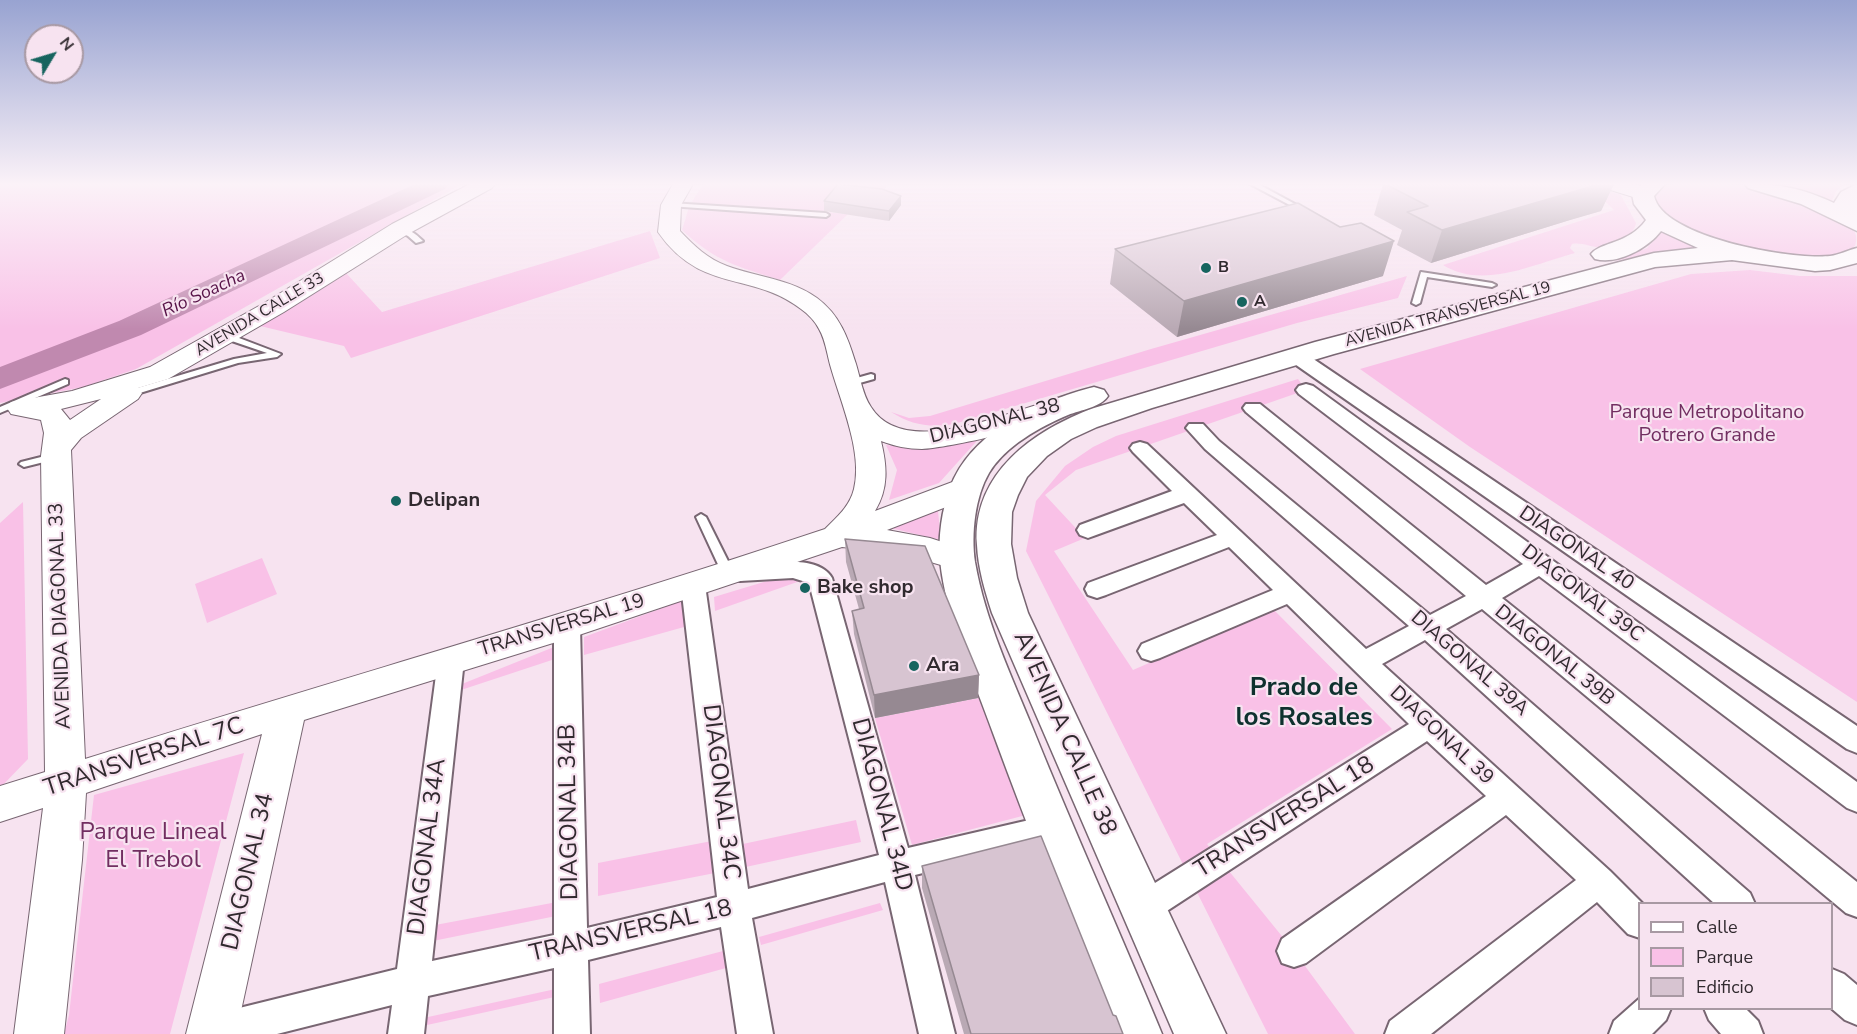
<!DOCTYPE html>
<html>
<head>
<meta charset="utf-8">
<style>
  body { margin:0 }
  #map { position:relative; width:1857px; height:1034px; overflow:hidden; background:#f7e3f0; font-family:"Nunito Sans",sans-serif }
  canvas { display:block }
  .legend { position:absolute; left:1638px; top:902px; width:195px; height:108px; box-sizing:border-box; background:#f7e3f0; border:2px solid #a899a3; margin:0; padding:8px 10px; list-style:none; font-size:18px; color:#312a2f }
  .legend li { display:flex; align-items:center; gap:12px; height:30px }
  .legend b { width:30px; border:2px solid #a899a3 }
  .north { position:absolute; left:24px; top:24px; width:60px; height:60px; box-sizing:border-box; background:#f7e3f0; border:2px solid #a899a3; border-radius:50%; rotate:52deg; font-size:16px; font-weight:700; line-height:24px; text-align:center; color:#312a2f }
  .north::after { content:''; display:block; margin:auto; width:21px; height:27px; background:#17645f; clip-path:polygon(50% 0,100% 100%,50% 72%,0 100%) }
</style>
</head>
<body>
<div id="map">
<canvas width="1857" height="1034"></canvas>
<ul class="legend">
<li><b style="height:8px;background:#fff"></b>Calle</li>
<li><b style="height:16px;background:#f9c1e7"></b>Parque</li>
<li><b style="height:16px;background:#d7c4d1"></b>Edificio</li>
</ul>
<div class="north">N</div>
</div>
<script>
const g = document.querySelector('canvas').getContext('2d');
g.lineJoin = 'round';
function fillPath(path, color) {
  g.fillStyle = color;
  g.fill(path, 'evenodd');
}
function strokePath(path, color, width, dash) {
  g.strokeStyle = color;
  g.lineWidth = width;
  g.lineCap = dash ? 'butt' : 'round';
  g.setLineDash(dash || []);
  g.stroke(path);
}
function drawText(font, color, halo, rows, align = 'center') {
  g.font = font + ' "Nunito Sans",sans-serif';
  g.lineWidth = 4.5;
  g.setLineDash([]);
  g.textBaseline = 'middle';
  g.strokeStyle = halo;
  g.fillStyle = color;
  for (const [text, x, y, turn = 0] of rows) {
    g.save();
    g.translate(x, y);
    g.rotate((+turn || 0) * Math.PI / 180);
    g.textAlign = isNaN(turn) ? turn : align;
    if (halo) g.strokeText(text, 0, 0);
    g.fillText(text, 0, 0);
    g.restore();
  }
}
fillPath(new Path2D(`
  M 0,184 L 462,184 L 136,369 L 83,387 L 0,403 Z
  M 703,184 L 887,184 L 882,198 L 838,194 L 824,212 L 848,214 L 780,280 C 737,266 716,262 682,230 L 689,207 Z
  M 1587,184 L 1621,195 L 1636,223 C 1634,236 1615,247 1601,247 C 1591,248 1583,242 1572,244 L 1570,248 L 1575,253 C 1534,264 1483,290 1443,265 L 1614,210 Z
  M 1674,184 C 1695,184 1718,182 1738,185 C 1763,188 1838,210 1853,229 C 1857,235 1857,240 1855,246 L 1846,252 L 1830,256 L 1810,258 L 1734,248 L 1670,222 L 1652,202 L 1654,193 L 1663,187 Z
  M 1845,184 L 1837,190 L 1830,204 L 1776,185 Z
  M 650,231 L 660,258 L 351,358 L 344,346 L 260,326 L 346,273 L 382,312 Z
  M 1661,232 L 1692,245 L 1712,250 L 1662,253 L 1614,261 L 1647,248 Z
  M 1750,270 L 1800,276 L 1857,276 L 1857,702 L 1470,447 L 1360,369 L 1691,274 Z
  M 1407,276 L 1398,298 L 1297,323 L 954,424 C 929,428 912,425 891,412 L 909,418 L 930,416 L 1151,349 Z
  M 1298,379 L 1306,390 L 1076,470 L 1045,495 L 1085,538 L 1054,551 L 1133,670 L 1273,609 L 1392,729 L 1207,844 L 1294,951 L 1355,1034 L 1268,1034 L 1026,551 L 1036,501 L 1065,466 L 1093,447 L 1116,436 Z
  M 984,433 L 939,483 L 889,500 L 897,470 L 886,445 L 926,449 Z
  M 23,502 L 28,759 L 0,788 L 0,523 Z
  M 938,511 L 941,540 L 886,527 Z
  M 262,558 L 277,594 L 207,623 L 195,584 Z
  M 787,575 L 800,581 L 715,611 L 714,597 Z
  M 684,600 L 684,627 L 584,655 L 584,637 Z
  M 554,647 L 555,659 L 461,690 L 462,684 Z
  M 979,698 L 1026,815 L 912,845 L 875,718 Z
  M 244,753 L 170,1034 L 64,1034 L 69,1015 L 94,795 Z
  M 856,820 L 861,842 L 741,868 L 738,845 Z
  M 717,840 L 720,872 L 598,896 L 598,863 Z
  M 557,902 L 556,916 L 428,942 L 430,926 Z
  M 880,903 L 883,910 L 761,945 L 759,937 Z
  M 723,951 L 726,968 L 600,1003 L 599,984 Z
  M 560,988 L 559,996 L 418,1027 L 419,1019 Z`), '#f9c1e7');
fillPath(new Path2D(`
  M 415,184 L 449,184 L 445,189 L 141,335 L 0,389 L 0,367 L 119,321 Z`), '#c089af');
const lane = new Path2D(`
  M 1250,184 L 1258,184 L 1306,210 L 1301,211 Z
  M 671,203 L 826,213 L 829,215 L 826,217 L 669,206 L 669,204 Z
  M 397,227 C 407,227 416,234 423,241 L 416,243 L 408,236 L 397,231 Z
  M 1421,272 L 1492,283 L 1496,285 L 1492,287 L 1427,277 L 1420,303 L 1416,305 L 1412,303 Z
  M 226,333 L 281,354 L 277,357 L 238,363 L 130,396 L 127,397 L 122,394 L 124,392 L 234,359 L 267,353 L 223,338 L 223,334 Z
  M 871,374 L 874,375 L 874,379 L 849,386 L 845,383 L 846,381 Z
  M 65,379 L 68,380 L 68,384 L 0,413 L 0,407 Z
  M 53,454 L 56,455 L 58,457 L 56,459 L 24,467 L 19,464 L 21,462 Z
  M 701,514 L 706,517 L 734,573 L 732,576 L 724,576 L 722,573 L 696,517 Z`);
const street = new Path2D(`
  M 1296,350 L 1303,352 L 1857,726 L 1857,753 L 1847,749 L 1289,360 L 1287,356 L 1289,352 Z
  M 1306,384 L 1313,386 L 1857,782 L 1857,812 L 1847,808 L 1539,576 L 1502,598 L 1857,882 L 1857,917 L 1846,913 L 1482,609 L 1446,629 L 1750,893 L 1755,904 L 1715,904 L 1425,640 L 1382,664 L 1610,871 L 1643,904 L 1640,904 L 1640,938 L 1628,934 L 1597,902 L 1431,1034 L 1385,1034 L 1390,1021 L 1576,880 L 1506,815 L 1306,963 L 1294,967 L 1282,963 L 1277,951 L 1282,939 L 1486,796 L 1427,741 L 1153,920 L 1142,924 L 1131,920 L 1126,909 L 1131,898 L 1409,724 L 1287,604 L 1160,658 L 1151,661 L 1142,658 L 1138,651 L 1142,644 L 1273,590 L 1229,547 L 1106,595 L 1097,598 L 1088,595 L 1085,589 L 1088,583 L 1217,535 L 1184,503 L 1096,535 L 1088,538 L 1080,535 L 1077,530 L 1080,525 L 1172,491 L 1133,452 L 1130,448 L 1133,444 L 1140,442 L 1147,444 L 1366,649 L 1409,626 L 1205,449 L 1186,428 L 1189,424 L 1203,424 L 1219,441 L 1430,615 L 1466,596 L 1246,412 L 1243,408 L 1246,404 L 1260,404 L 1486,585 L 1523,564 L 1299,394 L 1296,390 L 1299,386 Z
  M 770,562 C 789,561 821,559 832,578 L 908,848 L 1051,815 L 1062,819 L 1066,828 L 1062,837 L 1051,841 L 915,875 L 955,1034 L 919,1034 L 885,882 L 752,918 L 773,1034 L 737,1034 L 721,927 L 588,960 L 590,1034 L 554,1034 L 554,968 L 428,996 L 424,1034 L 388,1034 L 392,1005 L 277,1034 L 194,1034 L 198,1020 L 211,1015 L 397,969 L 438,660 L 442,653 L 451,650 L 460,653 L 464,660 L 432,961 L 554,935 L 554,626 L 558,619 L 567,617 L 576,619 L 580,626 L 587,928 L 717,897 L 681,585 L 684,579 L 693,576 L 702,579 L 705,585 L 748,889 L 879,855 L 809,583 L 793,578 L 740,581 L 732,579 L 728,573 L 732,567 Z
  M 1832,969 L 1844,974 L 1857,985 L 1857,1025 L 1845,1020 L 1831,1008 Z
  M 1640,998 L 1640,1008 L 1671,1008 L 1666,1020 L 1652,1034 L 1609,1034 L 1614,1021 Z
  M 1704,1008 L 1745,1008 L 1758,1021 L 1763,1034 L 1721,1034 L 1709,1020 Z`);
const secondary = new Path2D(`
  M 470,184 L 495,184 L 492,188 L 408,234 L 284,312 L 168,379 L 138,388 L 142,393 L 138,399 L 81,438 L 71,450 L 85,759 C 331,681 580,611 825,529 C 837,517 850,506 854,489 C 863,453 841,403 831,368 C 827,355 826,341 819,329 C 815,321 808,314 801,309 C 752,271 701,294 658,232 L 661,205 L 673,184 L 693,184 L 681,205 L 680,231 C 694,246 708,259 727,266 C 757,277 791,279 817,298 C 840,315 848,338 856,364 C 860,377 863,396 871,407 C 904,460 1005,412 1051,401 L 1061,403 L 1065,409 C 1053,426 946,448 922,449 C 908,449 894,446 881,441 C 887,466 889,488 875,511 L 955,481 L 966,478 L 977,481 L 981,488 L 977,495 L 887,530 L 930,538 L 970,551 L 974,559 L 970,567 L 958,570 L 903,554 L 842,547 L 579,635 L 304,720 L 236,1034 L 186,1034 L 262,734 L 86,793 L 82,860 L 64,1034 L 14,1034 L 43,808 L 0,822 L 0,786 L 45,772 L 41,456 L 44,433 L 41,420 L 11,414 L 7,408 L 11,402 L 72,391 L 150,367 L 266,302 L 392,224 ZM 101,399 L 70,420 L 61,409 Z
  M 1601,184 C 1616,184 1643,180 1653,194 L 1650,198 L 1643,200 L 1604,188 Z`);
const primary = new Path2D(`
  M 1642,184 L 1665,184 L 1654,196 C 1663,238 1792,260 1830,256 C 1839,255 1848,250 1857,248 L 1857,263 L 1830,270 L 1815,271 L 1732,260 L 1655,267 L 1334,354 L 1152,408 L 1097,427 L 1071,439 L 1047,456 L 1027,477 L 1018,495 L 1012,512 L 1011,544 L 1017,578 L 1028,613 L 1226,1034 L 1174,1034 L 992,613 C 985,591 978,568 977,545 C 972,473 1034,430 1094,408 L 1315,342 L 1654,253 L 1698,248 L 1661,231 C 1647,249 1617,265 1595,259 L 1591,254 C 1600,242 1629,244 1646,220 L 1634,204 L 1632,194 Z
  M 1745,184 C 1780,184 1802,188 1834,203 L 1841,192 L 1857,184 L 1857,231 L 1801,204 L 1748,188 Z
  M 1094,387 L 1104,390 L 1108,396 C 1101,407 1081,410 1068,415 C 1040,427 1005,446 989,473 C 975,497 971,534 975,562 C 985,620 1011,675 1033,729 C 1074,831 1120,932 1162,1034 L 1110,1034 C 1070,934 1030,834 993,733 C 973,677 946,619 940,560 C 938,537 942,509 950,488 C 971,431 1039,401 1094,387 Z`);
strokePath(lane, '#786672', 4);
strokePath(street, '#786672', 4);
strokePath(secondary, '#786672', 2);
strokePath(primary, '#786672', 3);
fillPath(lane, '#fff');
fillPath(street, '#fff');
fillPath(secondary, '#fff');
fillPath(primary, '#fff');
fillPath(new Path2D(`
  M 1383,184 L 1614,184 L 1601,211 L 1570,220 L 1431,263 L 1397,245 L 1402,230 L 1374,215 Z
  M 901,196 L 901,205 L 889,221 L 824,211 L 824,201 Z
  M 1115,249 L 1383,276 L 1177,337 L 1110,284 Z
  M 845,539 L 979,675 L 978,698 L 875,718 L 854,634 L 852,611 L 859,609 L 846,562 Z
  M 922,866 L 1113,1015 L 1123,1034 L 964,1034 L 922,888 Z`), '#b9a9b4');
fillPath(new Path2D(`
  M 1600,184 L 1614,184 L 1601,211 L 1570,220 L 1431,263 L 1442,230 Z
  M 901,196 L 901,205 L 889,221 L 889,211 Z
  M 1394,241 L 1383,276 L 1177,337 L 1184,301 Z
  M 979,675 L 978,698 L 875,718 L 874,695 Z`), '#968992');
const building = new Path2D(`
  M 838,184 L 882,189 L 901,196 L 889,211 L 824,201 Z
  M 1385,184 L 1600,184 L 1442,230 L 1407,212 L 1428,206 Z
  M 1298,203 L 1340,227 L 1361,223 L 1394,241 L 1184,301 L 1115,249 Z
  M 845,539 L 925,546 L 979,675 L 874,695 L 852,611 L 864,608 Z
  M 1041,836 L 1113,1015 L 1116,1016 L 1123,1034 L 971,1034 L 922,866 Z`);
fillPath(building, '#d7c4d1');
strokePath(building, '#968992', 1.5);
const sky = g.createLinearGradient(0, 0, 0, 329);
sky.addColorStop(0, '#98a3d1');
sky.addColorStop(0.56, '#fbf2f8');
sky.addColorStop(1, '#fbf2f800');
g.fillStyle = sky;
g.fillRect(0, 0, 1857, 329);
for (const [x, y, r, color] of [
  [1206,268,6,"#17645f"],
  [1242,302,6,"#17645f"],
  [396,501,6,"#17645f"],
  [805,588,6,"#17645f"],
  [914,666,6,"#17645f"]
]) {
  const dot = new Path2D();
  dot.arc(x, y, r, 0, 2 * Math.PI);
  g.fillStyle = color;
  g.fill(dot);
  strokePath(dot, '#f7e3f0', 2);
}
drawText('bold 16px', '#312a2f', '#f7e3f0', [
  ["B",1218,268],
  ["A",1254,302]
], 'left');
drawText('16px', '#312a2f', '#f7e3f0', [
  ["AVENIDA CALLE 33",260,315,-31],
  ["AVENIDA TRANSVERSAL 19",1448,315,-15]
]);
drawText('italic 18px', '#571448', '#f7e3f0', [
  ["Río Soacha",204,294,-25]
]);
drawText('20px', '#722e61', '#f7e3f0', [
  ["Parque Metropolitano",1707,413],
  ["Potrero Grande",1707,436]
]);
drawText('20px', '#312a2f', '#f7e3f0', [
  ["DIAGONAL 38",995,422,-14],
  ["DIAGONAL 40",1576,549,34],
  ["DIAGONAL 39C",1582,594,37],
  ["AVENIDA DIAGONAL 33",61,616,-92],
  ["TRANSVERSAL 19",562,626,-17],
  ["DIAGONAL 39B",1554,656,39],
  ["DIAGONAL 39A",1469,664,41],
  ["DIAGONAL 39",1441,736,43]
]);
drawText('bold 20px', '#312a2f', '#f7e3f0', [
  ["Delipan",408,501],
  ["Bake shop",817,588],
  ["Ara",926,666]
], 'left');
drawText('24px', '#312a2f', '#f7e3f0', [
  ["AVENIDA CALLE 38",1064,734,66],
  ["TRANSVERSAL 7C",144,758,-18],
  ["DIAGONAL 34C",720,792,83],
  ["DIAGONAL 34D",881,805,75],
  ["DIAGONAL 34B",570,812,-91],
  ["TRANSVERSAL 18",1285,818,-32],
  ["DIAGONAL 34A",428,847,-83],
  ["DIAGONAL 34",249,872,-77],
  ["TRANSVERSAL 18",631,932,-13]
]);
drawText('24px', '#722e61', '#f7e3f0', [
  ["Parque Lineal",153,833],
  ["El Trebol",153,861]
]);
drawText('bold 26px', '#0e312e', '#f7e3f0', [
  ["Prado de",1304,689],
  ["los Rosales",1304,719]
]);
</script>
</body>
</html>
